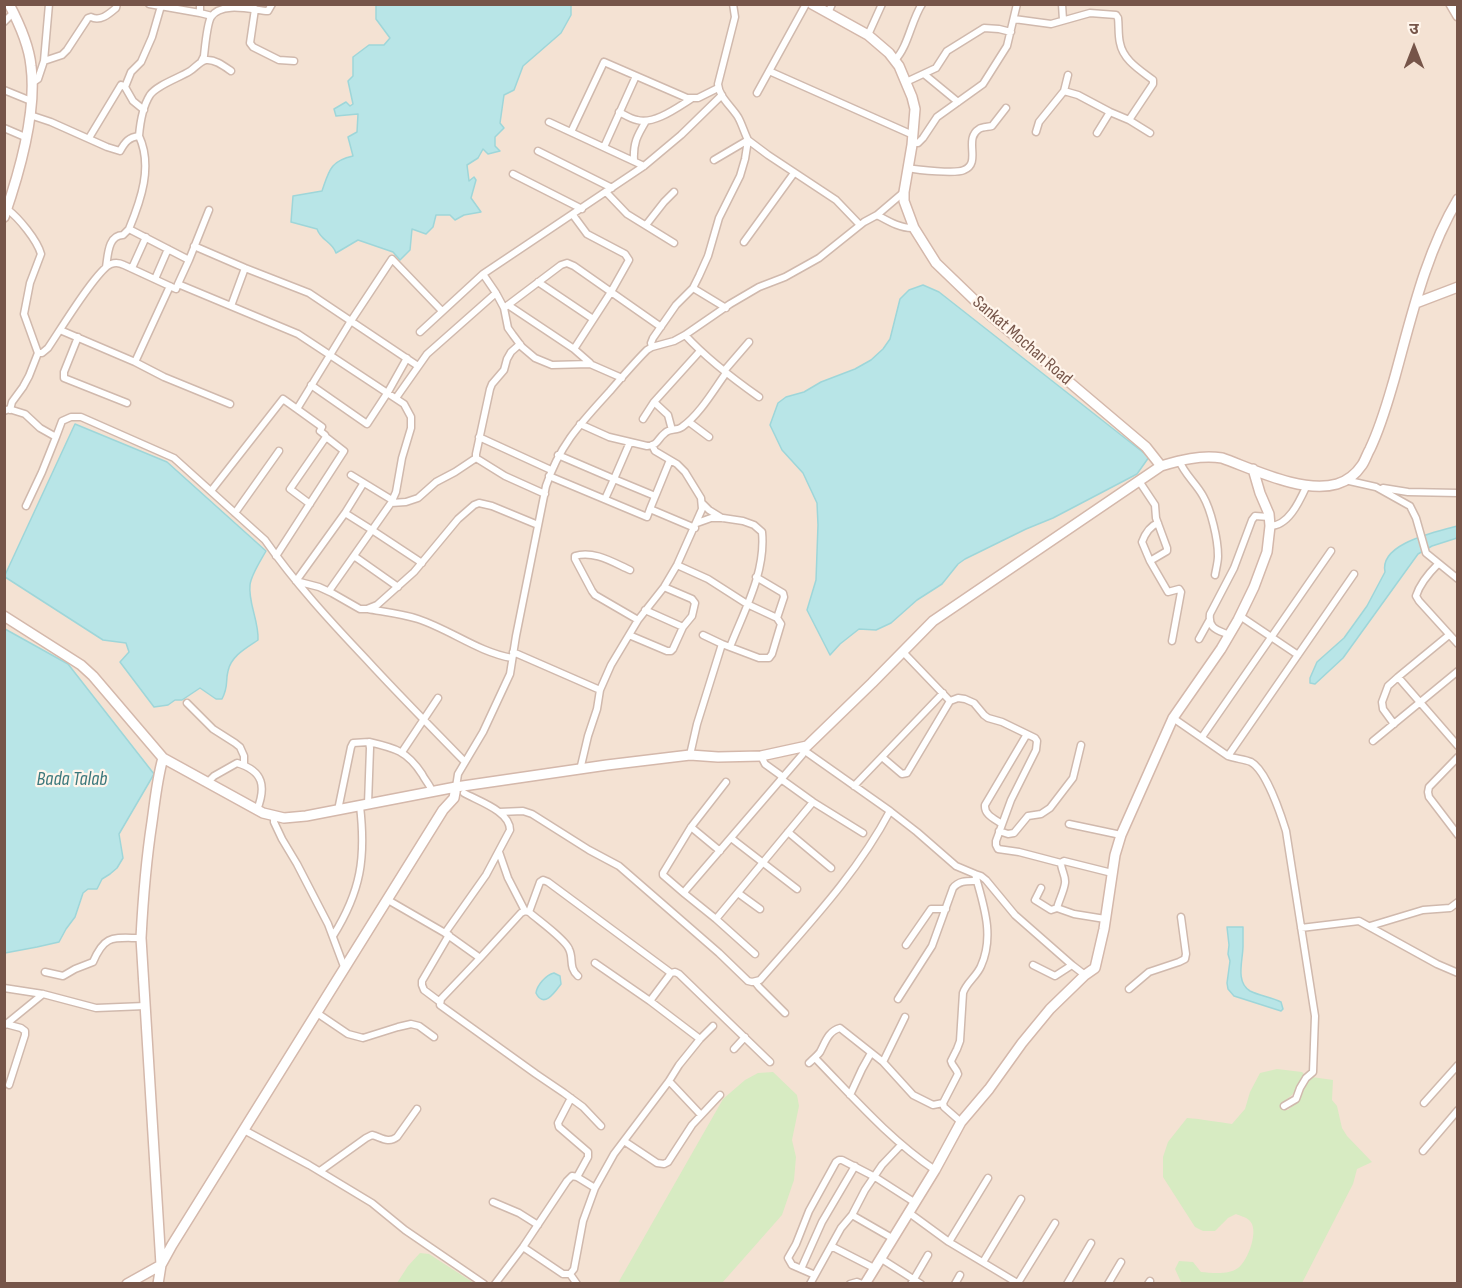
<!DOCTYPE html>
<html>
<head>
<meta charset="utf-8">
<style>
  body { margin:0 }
  #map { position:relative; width:1462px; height:1288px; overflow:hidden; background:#fdf1e4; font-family:"Sofia Sans Condensed","Noto Sans Devanagari",sans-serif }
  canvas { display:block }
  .frame { position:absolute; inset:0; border:6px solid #765549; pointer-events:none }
  .north { position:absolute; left:1384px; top:18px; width:60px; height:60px; -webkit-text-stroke:4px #fff5eb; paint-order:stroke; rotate:0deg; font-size:16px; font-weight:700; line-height:24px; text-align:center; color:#765549 }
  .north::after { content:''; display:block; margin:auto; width:21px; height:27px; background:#765549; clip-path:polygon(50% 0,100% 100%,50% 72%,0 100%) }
</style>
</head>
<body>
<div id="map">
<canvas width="1462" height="1288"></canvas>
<div class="frame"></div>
<div class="north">उ</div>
</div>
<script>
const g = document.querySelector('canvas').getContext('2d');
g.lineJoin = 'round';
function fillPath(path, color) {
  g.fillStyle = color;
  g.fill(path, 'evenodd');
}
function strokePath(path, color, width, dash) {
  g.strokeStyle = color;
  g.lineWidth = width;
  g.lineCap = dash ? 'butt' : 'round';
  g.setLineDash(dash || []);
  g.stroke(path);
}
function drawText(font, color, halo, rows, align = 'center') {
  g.font = font + ' "Sofia Sans Condensed",sans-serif';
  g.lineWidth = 4.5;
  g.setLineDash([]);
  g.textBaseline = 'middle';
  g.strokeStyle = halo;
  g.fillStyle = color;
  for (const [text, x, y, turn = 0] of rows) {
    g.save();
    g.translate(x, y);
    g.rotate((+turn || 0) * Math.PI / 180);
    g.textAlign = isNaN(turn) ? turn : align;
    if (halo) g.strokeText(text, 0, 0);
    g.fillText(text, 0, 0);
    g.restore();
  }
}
fillPath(new Path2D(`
  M 5,5 L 1457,5 L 1457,1283 L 5,1283 Z`), '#f4e2d3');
fillPath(new Path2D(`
  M 1277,1069 L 1302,1072 L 1304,1074 L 1293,1094 L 1280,1105 L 1282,1109 L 1288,1110 C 1299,1100 1303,1088 1312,1077 L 1333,1080 L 1332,1100 L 1337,1106 L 1342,1128 L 1347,1136 L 1372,1162 L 1357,1169 L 1353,1184 L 1302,1283 C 1290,1283 1277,1282 1265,1284 L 1183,1284 L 1180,1280 L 1175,1269 L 1179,1261 L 1193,1262 L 1201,1272 C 1212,1273 1229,1275 1238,1268 C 1248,1261 1260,1229 1249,1220 C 1246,1217 1240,1216 1236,1214 L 1228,1218 L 1215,1231 L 1203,1231 L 1195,1227 L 1163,1177 L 1163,1157 L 1168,1142 L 1187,1118 C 1202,1119 1217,1122 1232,1124 L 1245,1109 L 1250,1092 L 1260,1073 Z
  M 773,1072 L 797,1095 L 799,1106 L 792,1140 L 796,1157 L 794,1180 L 782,1215 L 722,1283 L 618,1283 L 723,1099 L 745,1080 L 758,1073 Z
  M 420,1253 L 429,1254 L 474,1283 L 397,1283 L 408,1266 Z`), '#d7ebc2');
const water = new Path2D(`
  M 376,5 L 571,5 L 571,15 L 561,33 L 523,66 L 514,90 L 504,95 L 500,123 L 504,128 L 495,137 L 495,146 L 500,151 L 488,154 L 483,149 L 478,158 L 467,165 L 469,181 L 474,177 L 476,180 L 471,198 L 481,212 L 464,215 L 455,220 L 450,215 L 436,215 L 433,227 L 426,234 L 412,229 L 410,250 L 400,260 L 393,252 L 358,240 L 336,253 C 332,241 321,241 317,229 L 291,222 L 293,196 L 322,191 C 329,171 330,161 353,156 L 348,137 L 357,132 L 358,114 L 336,116 L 334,109 L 346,102 L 350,106 L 353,104 L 348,81 L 353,76 L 353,57 L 369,45 L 384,45 L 390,38 L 376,19 Z
  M 923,285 L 939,292 L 1149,457 L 1137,474 L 1053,518 L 1026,529 L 965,559 L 958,564 L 942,584 L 917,600 L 891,623 L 876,630 L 859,629 L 840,644 L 830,655 L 807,610 L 816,580 L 818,525 L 817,503 L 803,473 L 782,450 L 770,425 L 778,403 L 786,397 L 804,392 L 821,382 L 855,369 L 871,360 L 883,349 L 890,339 L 900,299 L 909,290 Z
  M 75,424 L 167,462 L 266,551 C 261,560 251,575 250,585 C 248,603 259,621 258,640 C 246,648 231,656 228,671 C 225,683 229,685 222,699 L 216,699 L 200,688 L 182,700 L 175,700 L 168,705 L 154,707 L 120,662 L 129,652 L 126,643 L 103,640 L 5,577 L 5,575 Z
  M 1457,526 L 1457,538 L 1432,546 L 1418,554 L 1343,658 L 1315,684 L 1310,683 L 1310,678 L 1317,662 L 1344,638 L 1367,606 L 1385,572 C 1379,543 1437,532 1457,526 Z
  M 5,629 L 68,664 L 154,774 L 119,834 L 123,858 L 117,868 L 110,874 L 102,879 L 97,889 L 88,889 L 83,893 L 75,917 L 66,929 L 59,942 L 37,947 L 5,953 Z
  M 1243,927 C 1243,934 1243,940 1243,946 C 1243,960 1235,982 1250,991 C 1260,996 1271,997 1281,1002 L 1283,1009 L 1281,1011 L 1234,996 L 1228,989 L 1227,983 L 1230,961 L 1228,954 L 1229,945 L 1227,927 Z
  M 554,973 L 560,976 L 561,984 C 555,992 544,1009 536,993 C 537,985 546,975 554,973 Z`);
fillPath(water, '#b8e5e7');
strokePath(water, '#9ed6d9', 1.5);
const street = new Path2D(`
  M 149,4 L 200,13
  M 200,4 L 200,13 L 212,16
  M 1062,4 L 1063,20
  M 255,9 L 250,43 L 253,47 L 279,60 L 294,61
  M 828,13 L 832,4
  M 1014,19 L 1051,24 L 1090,13 L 1116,15 L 1118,18 C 1119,26 1118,35 1120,43 C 1123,60 1140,70 1153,80 L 1153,84 L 1129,120
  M 4,22 L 13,13
  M 868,35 L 882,4
  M 895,60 C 908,47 911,21 922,4
  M 44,61 L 49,4
  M 201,62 L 204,56 C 205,47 207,24 211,17 C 221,1 253,10 268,11 L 272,4
  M 769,71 L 913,135
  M 924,74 L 958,102
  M 906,82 L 936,68 L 947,51 L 984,28 L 999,29 L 1011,32
  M 32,83 L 38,79 L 44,61 L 62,55 L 67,50 L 88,18 L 91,17 C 100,22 109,14 116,8 L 117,4
  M 125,87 L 133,101 L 144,110
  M 4,90 L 31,101
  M 1064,91 L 1068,75
  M 757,93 L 806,4
  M 619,112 C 625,115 631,119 637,120 C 654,125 678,107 691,99
  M 30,115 L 51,122 L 107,147 L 120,151 C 125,142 129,137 139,136 C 140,124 143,106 150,95 C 157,85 179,78 190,71 C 195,68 200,61 206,60 C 215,59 224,66 231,71
  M 549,122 L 644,166
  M 4,128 L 25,137
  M 571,132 L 604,62 L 687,98 L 698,98 L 718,88
  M 1036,132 L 1039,122 L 1064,91 L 1078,95 L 1110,112 L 1129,120 L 1150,133
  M 1097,133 L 1110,112
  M 139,136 C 153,166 141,200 129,229 L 189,260 L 178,284 L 298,334 L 404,404 L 411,417 L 411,428 L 402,458 L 396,492 L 391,503
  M 89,138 L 121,85 L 125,87 L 131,72 L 141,62 L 152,37 L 161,6
  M 912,143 L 918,143 L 923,138 L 937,117 L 983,84 L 1007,46 L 1017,4
  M 604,147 L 636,76
  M 538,151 L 612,188
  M 714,160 L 748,140 C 744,132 742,124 738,117 C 731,106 719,97 718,84 L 735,17 L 733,4
  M 634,161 C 633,143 637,136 646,121
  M 908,168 C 918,170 956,174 964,170 C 982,163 963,139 979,129 C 982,127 988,127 992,126 L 1006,108
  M 513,174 L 582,209
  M 606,192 L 627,214 L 674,243
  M 7,209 C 19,218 37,240 41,254 L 30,283 L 24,314 L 38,353 L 29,376 L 23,387 L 12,402 L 10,410
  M 573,215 L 587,234 L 625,254 L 629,260 L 611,292 L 574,349
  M 877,215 L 904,192
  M 646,225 L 664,202 L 674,192
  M 744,242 L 794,173
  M 194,246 L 245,268 L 309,293 L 418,366
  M 189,260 L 209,210
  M 106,267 C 108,255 108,235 123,235 L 129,229
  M 132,268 L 146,237
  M 483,274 L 496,293 L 504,308 L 508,328 L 513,335 L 522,347 L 535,358 L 552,365 L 590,364 L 622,378
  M 155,279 L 168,249
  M 538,282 L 593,319
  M 170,286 L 135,362 L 164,377 L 230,404
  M 693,288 L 726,308
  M 508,305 L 574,349 L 590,363
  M 231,306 L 245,268
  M 504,308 L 561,265 L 567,263 L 574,266 L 661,327
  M 60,330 L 135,362
  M 420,332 L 483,274 L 644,166 L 681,135 L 722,95
  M 685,335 C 707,359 732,378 759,397
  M 78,337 L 64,372 L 64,378 L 127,403
  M 520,344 L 511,352 L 507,359 L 504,370 L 492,384 L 490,389 L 476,454 L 476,458 L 505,476 L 545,494
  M 652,347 L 651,343 L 653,338 L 676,305 L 693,288 L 699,276 L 708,256 L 719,218 L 740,176 L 745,159 L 748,140 L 768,155 L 836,200 L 860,225
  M 38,353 L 42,353 L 48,348 C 59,332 97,269 111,264 C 116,262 120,263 124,265 L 176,289 L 178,284
  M 724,371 L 749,342
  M 311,385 L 367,424 L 388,392 L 407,358
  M 396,398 L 427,354 L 496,293
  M 4,411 L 9,409 L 25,414 L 40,428 L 56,437 L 62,421 L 71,417 L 81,417 L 174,458 L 265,540 C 295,583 330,621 366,659 C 398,694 432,728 465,762
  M 643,419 L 654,402
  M 689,422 L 709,437
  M 580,424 L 609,437 L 647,446 C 659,445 657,439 665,433 C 670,428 677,431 682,427 C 700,414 713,391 726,373
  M 672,430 L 668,415 L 654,402 L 700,351
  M 479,437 L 551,470
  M 630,442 L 614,479 L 655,496
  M 558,455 L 614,479 L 605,499
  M 476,458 L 455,472 L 436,482 L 418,498 L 406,502 L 391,503 L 372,530 L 345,513 L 296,581 L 319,587 L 332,593 L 360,609 L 367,609 L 377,605 L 414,572 L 458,519 L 474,505 L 479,503 L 492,506 L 538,525
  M 1179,460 C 1184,474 1196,483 1203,496 C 1211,510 1218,539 1218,556 C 1218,562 1216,569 1215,575
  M 351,475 L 392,500
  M 549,476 L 647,517 L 650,509 L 695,528
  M 1345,480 L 1376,487 L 1410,506 L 1416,518 L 1426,553 L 1458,579
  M 1139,481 L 1155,505 L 1156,518 L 1167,548 L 1167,551 L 1150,561 L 1168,592 L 1179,589 L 1181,592 L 1172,641
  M 1383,488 L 1408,492 L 1458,493
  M 211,491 L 283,399 L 297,409 L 349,324 L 392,259 L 442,311
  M 702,503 L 709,510 L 722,518
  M 310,504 L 290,489 L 326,437
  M 26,506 L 42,472 L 56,437
  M 650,509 L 670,460
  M 235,513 L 279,451
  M 345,513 L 363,484
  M 697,523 L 711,518 L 723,518 L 743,521 L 754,525 L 762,532 C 766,572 744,611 730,647
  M 1270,526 C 1289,526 1300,500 1307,485
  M 276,556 L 344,451 L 326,437 L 325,435 L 320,431 L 322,427 L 297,409
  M 354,556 L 398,587
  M 1150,561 L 1142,542 C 1145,534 1150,526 1158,523
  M 1438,564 C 1429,573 1420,583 1416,596 L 1419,601 L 1458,644
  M 677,565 L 708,579 L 747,604 L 777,618 L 781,624 L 772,654 L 769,658 L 759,658 L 722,644
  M 630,570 C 614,563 594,550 575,556 L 575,559 L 592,591 L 595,595 L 638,620
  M 756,577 L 783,593 L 784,597 L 777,618
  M 329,591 L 372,530 L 422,563
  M 368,609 C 385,612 402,614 418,619 C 451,630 478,652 512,658
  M 645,610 L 683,627
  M 1240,616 L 1298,655
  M 629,635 L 667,651 L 671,651 L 673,649 L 683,627 L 692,616 L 695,603 L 692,599 L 664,587
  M 1229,635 C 1218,630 1208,629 1210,614 L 1234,568 L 1252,520 L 1255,516 L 1269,517
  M 1199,639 L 1209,621
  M 513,652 L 600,690 L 611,665 L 638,620 L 664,587 L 677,565 L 702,509 L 701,498 L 685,472 L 677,464 L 655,451 L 652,445
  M 1398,677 L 1458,746
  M 950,701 L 958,698 L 965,699 L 974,703 L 984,715 L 988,718 L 1002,722 L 1035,738 L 1037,741 L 1036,750 L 1011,800 L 996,841 L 996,845 L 998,849 L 1019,852 L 1061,863
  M 187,703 L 213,729 L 235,743 L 240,747 L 244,756 L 244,765
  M 1173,718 L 1228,756 C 1236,759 1244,759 1251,762 C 1266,770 1281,815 1286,831 L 1315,1016 L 1313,1072 L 1306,1078 L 1300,1088 L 1296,1099 L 1284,1106
  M 1394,724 L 1383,709 L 1382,702 L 1388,686 L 1398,677 L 1449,635
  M 1202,737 L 1331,551
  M 1373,741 L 1458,671
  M 369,742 C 395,748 407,751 422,774 C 425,780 430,785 432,791
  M 805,751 L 890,811 L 917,832 L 956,866 L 975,874 C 983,904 995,935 981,966 C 977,976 966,983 963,993 L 960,1041 L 957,1049 L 951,1061 C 952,1066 957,1069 958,1074 L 943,1103 L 944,1107 L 961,1122
  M 402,752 L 438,698
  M 690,755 L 697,724 L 722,644 L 703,635
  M 761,756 L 765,764 L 783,777
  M 1228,756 L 1354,574
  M 882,757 L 902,774 L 907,773 L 950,701 L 903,652
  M 1458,757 L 1429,787 L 1428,792 L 1429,797 L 1458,835
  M 580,770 L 588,736 L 597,709 L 600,690
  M 781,779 L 813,802 L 863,833
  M 207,783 L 214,776 L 237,763 C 264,771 266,787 257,810
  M 854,786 L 943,693
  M 456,787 L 458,774 L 483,732 L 510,674 L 516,636 L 546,486 C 560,444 581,423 610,391 C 622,377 634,363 647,350 L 652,347 L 674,341 L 685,335 L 730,304 L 759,287 L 785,277 L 819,258 L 864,222 L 877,215 C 888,221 901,229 914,228
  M 338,810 L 351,747 L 353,743 L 369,742 L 370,748 L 368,804
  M 499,812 L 523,811 L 532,814 L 589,850 L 619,866 L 719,953 L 748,981 L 752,982 L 760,980 C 806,927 857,874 890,811
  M 274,817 L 274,822 L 282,839 L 297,864 L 328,924 L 343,964 L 345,967
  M 1002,824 C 995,819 984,815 985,805 L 1027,734
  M 1069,824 L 1121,835
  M 691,827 L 720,851
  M 999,831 L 1008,834 L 1014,833 L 1028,816 L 1041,814 L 1050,808 L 1073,778 L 1081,745
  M 788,832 L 831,868
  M 731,838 L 797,889
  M 499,852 L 508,878 L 525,911
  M 975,874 L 981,876 L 986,880 L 1015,915 L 1072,965 L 1085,975
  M 1041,888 L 1035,900 L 1051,910 L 1057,908 L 1074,914 L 1105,919
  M 738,893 L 760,909
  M 685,894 L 663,875 L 663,873 L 691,827 L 726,782
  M 388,900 L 445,933 L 480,958 L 441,999 L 440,1005 L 536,1074 L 564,1093 L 583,1107 L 601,1126
  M 1057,908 C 1059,900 1064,891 1065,883 C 1066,876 1061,870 1061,863 L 1064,861 L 1112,873
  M 529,912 L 540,882 L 543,880 L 548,882 L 671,973 L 650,1001 L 595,963
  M 716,919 L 813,802
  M 1370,926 L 1423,910 L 1450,908 L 1458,902
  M 1301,928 L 1359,921 L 1437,964 L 1458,973
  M 445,933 L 486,875 L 510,830 C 510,811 478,801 464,793
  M 333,936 C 361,891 366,858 360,806
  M 906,945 L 931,909 L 946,909
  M 755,954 L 716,919 L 685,894 L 685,891 L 802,755 L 806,749
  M 480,958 L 521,913 L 525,911 L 529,912 C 538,920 565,939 569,949 C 574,959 568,967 578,976
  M 1033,965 L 1055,976 L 1072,965
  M 45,972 L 63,976 L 75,969 L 93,962 C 105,934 113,938 141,938
  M 671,973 L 675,972 L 679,974 L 770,1062
  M 755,982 L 759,987 L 785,1013
  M 4,988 L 43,994 L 96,1008 L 145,1006
  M 1129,989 L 1149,972 L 1179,962 L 1185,959 L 1186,954 L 1181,917
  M 898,999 L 932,946 L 953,888 C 959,880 968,881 977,881
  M 650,1001 L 700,1039
  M 440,1002 L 424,990 L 422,985 L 422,981 L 449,935
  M 317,1013 L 348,1034 L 363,1038 L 398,1027 L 411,1024 L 419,1026 L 434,1037
  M 905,1017 L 883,1062 L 913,1095 L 933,1105 L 943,1103
  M 6,1024 L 21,1028 L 25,1031 L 25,1035 L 9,1085
  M 5,1025 L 43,994
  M 734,1049 L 745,1037
  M 815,1058 C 853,1097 889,1139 935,1170
  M 809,1063 C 812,1060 817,1056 820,1052 C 825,1043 828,1031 840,1028 L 883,1062
  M 669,1081 L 701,1115
  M 850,1095 L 862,1069 L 871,1053
  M 571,1098 L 558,1123 L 559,1127 L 588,1152 L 588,1157 L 577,1177
  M 1424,1103 L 1458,1065
  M 244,1130 L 309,1165 L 372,1203 L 405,1230 L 484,1284
  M 624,1141 L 657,1163 L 664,1164 L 668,1162 L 692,1125 L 720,1095
  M 1423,1151 L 1458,1110
  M 320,1171 L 366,1138 L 372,1135 C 381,1137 388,1144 397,1137 L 417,1109
  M 493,1202 L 519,1213 L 538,1225
  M 908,1212 L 949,1242 L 1019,1284
  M 852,1215 L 892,1238
  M 949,1242 L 988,1178
  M 831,1246 L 874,1268
  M 523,1247 L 563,1274 L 570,1274 L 574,1269 L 583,1221 L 595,1188 L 614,1154 L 669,1081 L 679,1065 L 700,1039 L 713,1026
  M 880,1258 L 921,1284
  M 983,1262 L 1021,1199
  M 801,1269 L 822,1222 L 855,1166
  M 570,1274 L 577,1284
  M 815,1275 L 792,1265 L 788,1258 L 796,1244 L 809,1211 L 836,1162 L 839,1160 L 842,1160 L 875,1177 L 914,1202
  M 1018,1283 L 1055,1223
  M 495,1284 L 523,1247 L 567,1181 L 572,1176 L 577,1177 L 595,1188
  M 810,1284 L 841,1228 L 852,1215 L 865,1190 L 882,1165 L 901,1145
  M 850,1284 L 857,1282 L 862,1284
  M 911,1284 L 928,1255
  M 955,1284 L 960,1275
  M 1067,1284 L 1091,1243
  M 1108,1284 L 1121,1262
  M 1148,1284 L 1150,1281`);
const secondary = new Path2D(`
  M 812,4 L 868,35 L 889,53 L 899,66 L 912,97 L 915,109 L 912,145 L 904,192 L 904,201 L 914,228 L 936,263 L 990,315 L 1146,447 L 1161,466
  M 1451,4 L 1458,16
  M 4,217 C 19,174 37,111 31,66 C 29,45 19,23 9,4
  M 1416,303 L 1458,287
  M 4,616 L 81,665 L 93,676 L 163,758 L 263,813 L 284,818 L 306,816 L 456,787 L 607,765 L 690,755 L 718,757 L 761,756 L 807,746 L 872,683 L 933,621 L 1161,466 C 1181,460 1200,455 1222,458 C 1253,469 1303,494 1337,484 C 1347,481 1356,474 1362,465 C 1365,461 1367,454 1370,449 C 1381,426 1387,404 1394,380 C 1411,319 1425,254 1458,199
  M 127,1284 L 161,1265 L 172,1245 L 443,810 L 454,798 L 456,787
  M 158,1284 L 161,1265 L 141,938 C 143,899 146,861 152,822 C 155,801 157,779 163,758
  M 865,1284 L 935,1170 L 961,1122 L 989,1089 L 1022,1043 L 1050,1009 L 1085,975 L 1095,968 L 1104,929 L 1115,855 L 1121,835 L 1173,718 L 1221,649 L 1238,620 L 1254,587 L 1267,552 L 1270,526 L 1269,514 L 1260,493 L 1253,469`);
strokePath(street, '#d0b9ad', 9);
strokePath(secondary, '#d4b8ab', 12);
strokePath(street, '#fff', 6);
strokePath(secondary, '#fff', 9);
drawText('18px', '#765549', '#fff5eb', [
  ["Sankat Mochan Road",1022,341,41]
]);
drawText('italic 20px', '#3c787c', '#fff5eb', [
  ["Bada Talab",72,780]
]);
</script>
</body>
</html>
